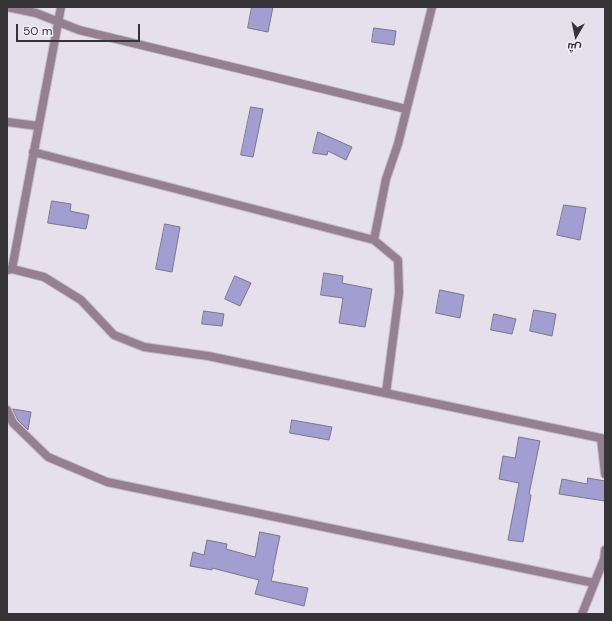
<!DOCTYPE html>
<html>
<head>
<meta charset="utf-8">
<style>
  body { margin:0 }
  #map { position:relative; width:612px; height:621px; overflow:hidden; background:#e6dfec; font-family:"DM Sans",Cairo,sans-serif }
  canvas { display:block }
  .frame { position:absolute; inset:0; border:8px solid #373439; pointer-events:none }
  .north { position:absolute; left:556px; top:16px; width:40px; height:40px; -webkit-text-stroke:3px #f3ecfa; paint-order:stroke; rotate:189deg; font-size:11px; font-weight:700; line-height:16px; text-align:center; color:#373439 }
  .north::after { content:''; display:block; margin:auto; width:14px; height:18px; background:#373439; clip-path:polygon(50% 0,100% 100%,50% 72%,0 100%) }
  .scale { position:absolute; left:16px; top:24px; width:124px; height:18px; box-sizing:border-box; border:2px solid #373439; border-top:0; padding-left:5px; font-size:12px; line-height:14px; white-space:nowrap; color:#373439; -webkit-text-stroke:3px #f3ecfa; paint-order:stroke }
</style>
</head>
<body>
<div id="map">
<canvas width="612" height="621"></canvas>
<div class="frame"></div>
<div class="north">ش</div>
<div class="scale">50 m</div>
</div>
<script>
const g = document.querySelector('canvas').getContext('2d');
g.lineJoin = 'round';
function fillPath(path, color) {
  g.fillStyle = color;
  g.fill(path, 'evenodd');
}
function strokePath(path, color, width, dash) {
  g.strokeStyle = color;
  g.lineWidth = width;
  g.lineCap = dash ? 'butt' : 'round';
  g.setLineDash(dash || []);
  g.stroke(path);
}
const building = new Path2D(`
  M 252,7 L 273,7 L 268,32 L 248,28 Z
  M 374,28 L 396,31 L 394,45 L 372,42 Z
  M 251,107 L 263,109 L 253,157 L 241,155 Z
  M 318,132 L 352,147 L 346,160 L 328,151 L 327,155 L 313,153 Z
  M 52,201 L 71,204 L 70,211 L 89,215 L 86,229 L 48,223 Z
  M 564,205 L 586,208 L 580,240 L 557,235 Z
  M 165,224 L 180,227 L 172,272 L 156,269 Z
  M 324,273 L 343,276 L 342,283 L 372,289 L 365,327 L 339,323 L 343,298 L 321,295 Z
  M 235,276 L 251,283 L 240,306 L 225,299 Z
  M 440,290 L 464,295 L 460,318 L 436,313 Z
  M 534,310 L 556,314 L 552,336 L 530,331 Z
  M 204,311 L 224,314 L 222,326 L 202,324 Z
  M 494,314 L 516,319 L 512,334 L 491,330 Z
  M 13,409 L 31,412 L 28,430 L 18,420 Z
  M 292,420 L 332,427 L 329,440 L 290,433 Z
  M 519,437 L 540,441 L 529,494 L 531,495 L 523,542 L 508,540 L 519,483 L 499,479 L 503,456 L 515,458 Z
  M 588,478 L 605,481 L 605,501 L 559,494 L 562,479 L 587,484 Z
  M 260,532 L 280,536 L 273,569 L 274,570 L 271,581 L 308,588 L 304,606 L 255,594 L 259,580 L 212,568 L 212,570 L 190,566 L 193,552 L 204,555 L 207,540 L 227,544 L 226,549 L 255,557 Z`);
fillPath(building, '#a29ed2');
strokePath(building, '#787885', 1);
const street = new Path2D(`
  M 7,7 L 36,13 L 79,30 L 406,109
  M 7,122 L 38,126
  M 33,152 L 374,240 L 398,260 L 399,293 L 386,393
  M 374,240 L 386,179 L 398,144 L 432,7
  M 12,269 L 61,7
  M 7,270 L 12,269 L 44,277 L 81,300 L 114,335 L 144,347 L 208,356 L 605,439
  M 7,410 L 13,423 L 48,457 L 107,482 L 594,583
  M 601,438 L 605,474
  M 582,614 L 604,559 L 605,550`);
strokePath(street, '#c3bdc8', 10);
strokePath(street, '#948090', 8);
</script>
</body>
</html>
